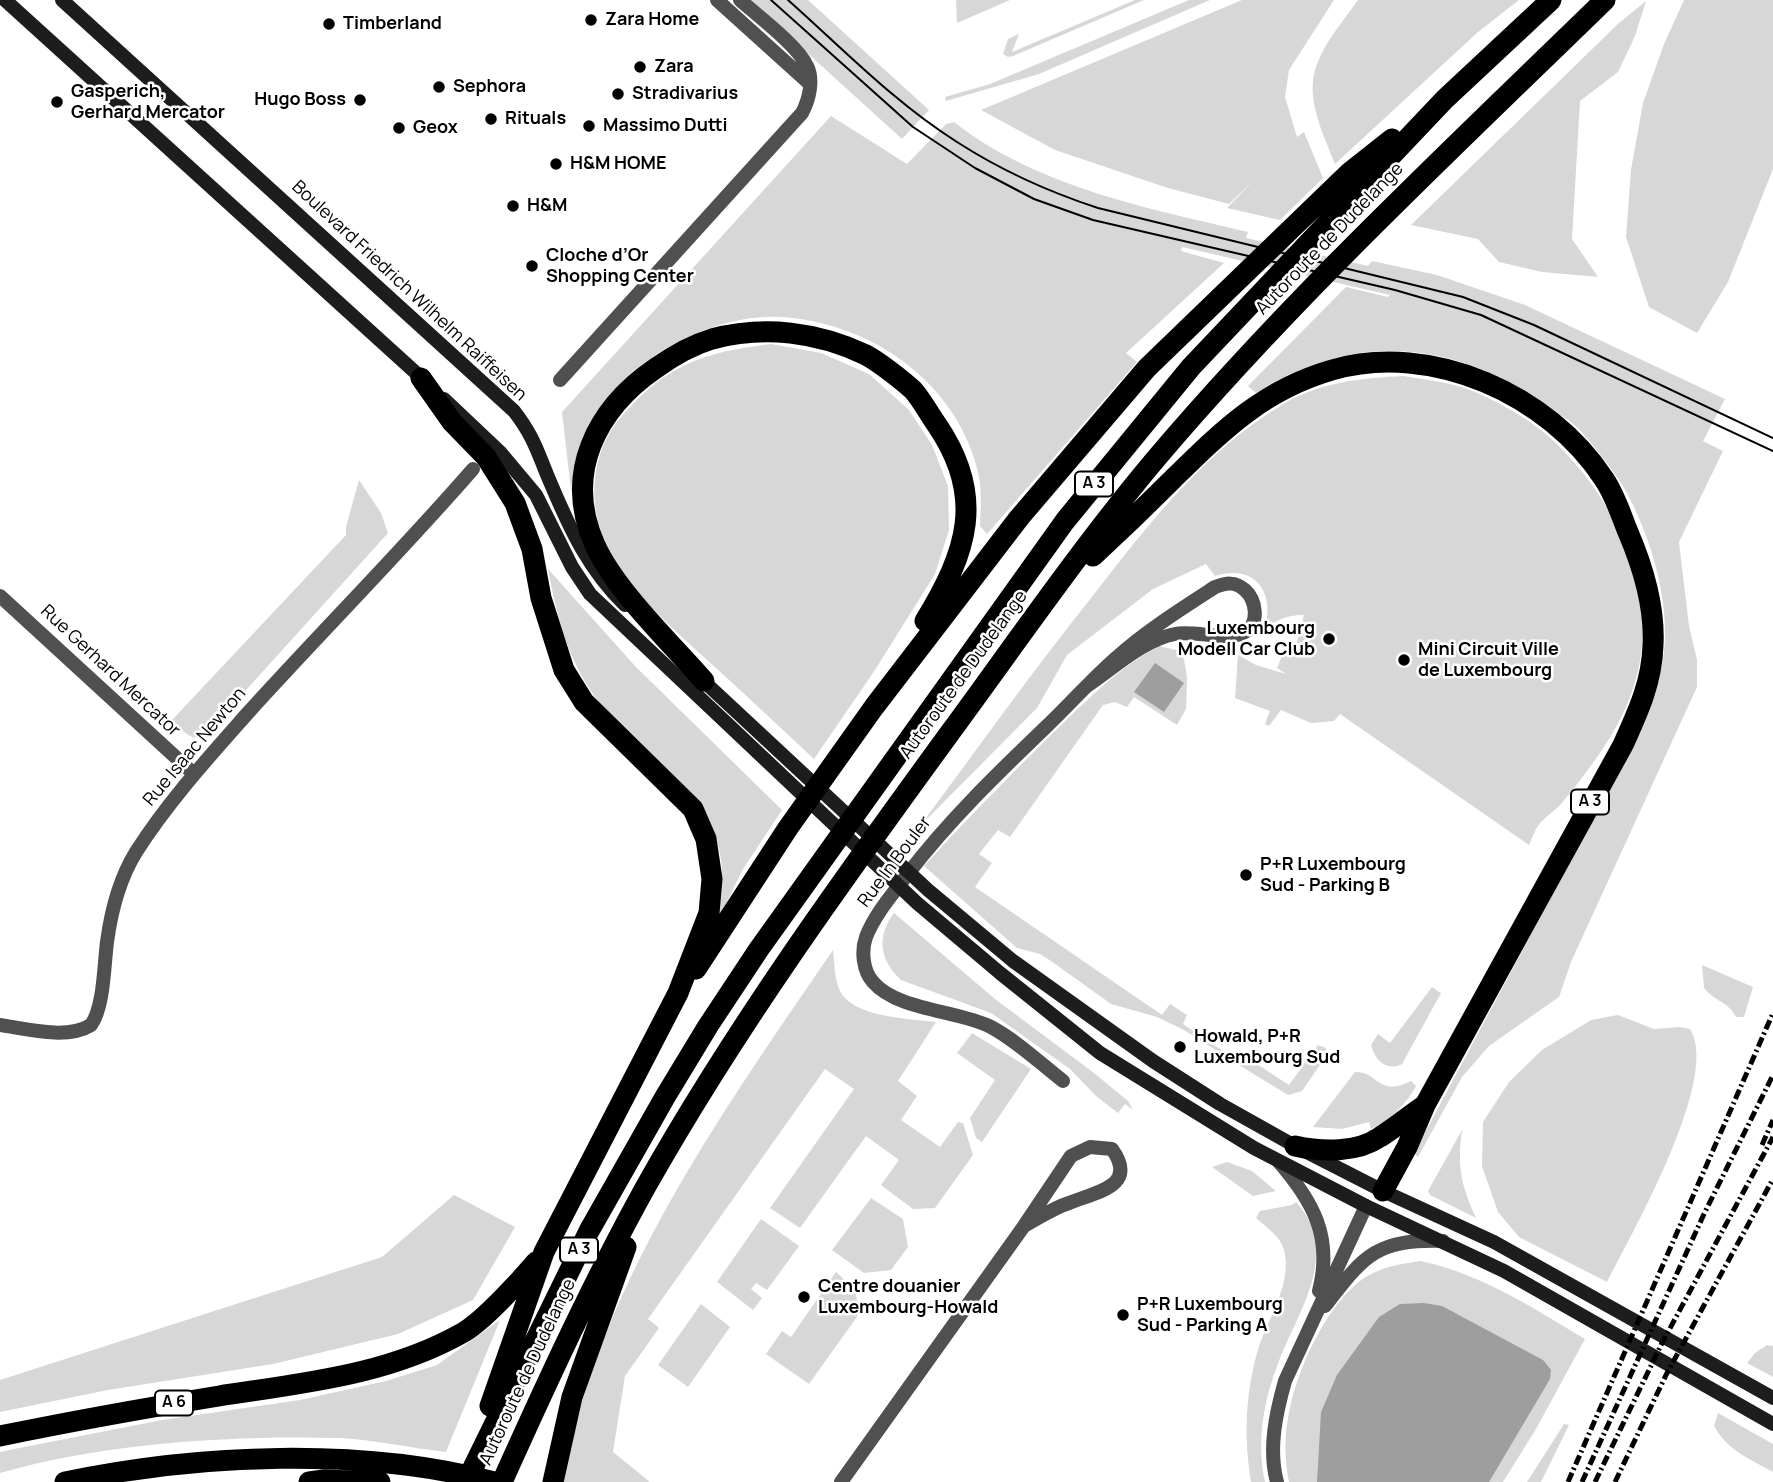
<!DOCTYPE html>
<html>
<head>
<meta charset="utf-8">
<style>
  body { margin:0 }
  canvas { display:block; background:#fff }
</style>
</head>
<body>
<canvas width="1773" height="1482"></canvas>
<script>
const g = document.querySelector('canvas').getContext('2d');
g.lineJoin = 'round';
function fillPath(path, color) {
  g.fillStyle = color;
  g.fill(path, 'evenodd');
}
function strokePath(path, color, width, dash) {
  g.strokeStyle = color;
  g.lineWidth = width;
  g.lineCap = dash ? 'butt' : 'round';
  g.setLineDash(dash || []);
  g.stroke(path);
}
function drawText(font, color, halo, rows, align = 'center') {
  g.font = font + ' Manrope,sans-serif';
  g.lineWidth = 5;
  g.setLineDash([]);
  g.textBaseline = 'middle';
  g.strokeStyle = halo;
  g.fillStyle = color;
  for (const [text, x, y, turn = 0] of rows) {
    g.save();
    g.translate(x, y);
    g.rotate((+turn || 0) * Math.PI / 180);
    g.textAlign = isNaN(turn) ? turn : align;
    if (halo) g.strokeText(text, 0, 0);
    g.fillText(text, 0, 0);
    g.restore();
  }
}
fillPath(new Path2D(`
  M 749,0 L 808,0 L 929,110 L 902,139 Z
  M 956,0 L 1010,0 L 957,23 Z
  M 1135,0 L 1144,0 L 1013,56 L 1008,57 L 1003,54 L 1008,39 L 1019,34 L 1012,52 Z
  M 1189,0 L 1210,0 L 1039,74 L 946,101 L 945,97 L 990,84 Z
  M 1242,0 L 1334,0 L 1289,70 L 1285,97 L 1297,137 L 1304,132 L 1323,178 L 1280,220 L 1227,208 L 1253,181 L 1229,204 L 1168,188 L 1055,150 L 981,110 Z
  M 1358,0 L 1519,0 L 1478,32 L 1335,164 C 1323,133 1304,97 1317,64 C 1325,42 1344,20 1358,0 Z
  M 1684,0 L 1773,0 L 1773,169 L 1728,282 L 1697,333 L 1649,307 L 1626,237 L 1631,170 L 1643,103 L 1664,44 Z
  M 1646,1 L 1635,36 L 1618,72 L 1580,101 L 1572,239 L 1598,277 L 1542,272 L 1499,262 L 1478,239 L 1411,225 L 1619,23 Z
  M 831,116 L 907,164 L 946,124 L 954,122 C 1037,187 1147,208 1248,232 L 1246,238 L 1368,266 L 1372,261 L 1437,275 L 1525,305 L 1725,399 L 1703,441 L 1723,451 L 1679,542 L 1689,626 L 1697,660 L 1697,687 L 1571,962 L 1559,997 L 1489,1046 L 1462,1077 L 1418,1157 L 1414,1153 L 1632,746 C 1649,709 1666,672 1665,630 C 1665,585 1648,533 1627,493 C 1617,475 1593,445 1579,429 C 1571,421 1559,414 1549,407 C 1493,367 1430,344 1360,353 C 1323,359 1289,375 1256,393 L 1248,386 L 1346,287 L 1388,297 L 1390,295 L 1182,247 L 1181,251 L 1224,263 L 1126,353 L 1137,362 L 987,534 L 980,526 C 981,507 982,487 977,468 C 954,380 869,322 780,317 C 737,315 695,331 659,353 C 629,372 603,397 587,429 C 577,448 574,469 571,490 L 562,412 Z
  M 771,344 L 821,353 L 869,374 L 909,410 L 932,445 L 948,486 L 949,530 L 935,574 L 875,670 L 814,759 C 781,728 749,698 716,668 C 662,618 586,559 595,478 C 598,454 606,434 622,416 C 667,364 705,352 771,344 Z
  M 1403,376 C 1429,380 1456,383 1480,394 C 1503,405 1529,419 1548,436 C 1622,502 1670,611 1626,707 C 1611,741 1585,775 1561,804 C 1554,812 1544,817 1538,826 C 1534,831 1532,839 1529,845 L 1340,714 L 1334,721 L 1311,723 L 1281,710 L 1269,726 L 1265,724 L 1270,711 L 1235,698 L 1238,655 L 1256,665 L 1286,674 L 1277,668 L 1282,656 L 1293,656 L 1304,615 C 1286,615 1274,620 1263,633 C 1277,595 1257,563 1215,576 L 1206,564 L 1153,589 L 1067,655 L 1037,708 L 920,826 C 978,748 1034,669 1095,593 C 1150,522 1207,449 1285,403 C 1321,382 1362,378 1403,376 Z
  M 359,480 L 381,513 L 388,533 L 210,730 C 193,746 186,733 172,720 L 346,535 L 346,527 Z
  M 548,569 L 636,667 L 782,810 L 743,869 L 716,924 C 736,846 708,806 652,755 C 641,745 627,735 616,723 C 572,674 560,632 548,569 Z
  M 1159,646 L 1176,650 L 1184,659 L 1187,677 L 1186,709 L 1177,725 L 1134,697 L 1127,707 L 1115,702 L 1103,705 L 1010,837 L 998,830 L 979,854 L 992,863 L 975,887 L 1162,1015 L 1170,1004 L 1187,1015 L 1183,1024 L 1229,1055 L 1228,1058 L 1184,1030 L 1157,1017 L 1111,1004 L 1051,961 L 1040,954 L 1017,948 L 924,866 C 964,822 1005,780 1047,739 C 1082,705 1116,669 1159,646 Z
  M 894,913 L 995,999 L 1094,1073 L 1128,1101 L 1133,1110 L 1125,1104 L 1118,1113 L 1096,1096 L 1070,1069 L 991,1013 L 901,980 C 880,961 876,936 894,913 Z
  M 833,950 C 835,966 834,986 845,998 C 862,1017 911,1019 936,1022 L 898,1081 L 917,1096 L 901,1120 L 940,1147 L 958,1122 L 963,1123 L 973,1155 L 935,1208 L 913,1209 L 881,1185 L 899,1160 L 866,1136 L 800,1228 L 770,1208 L 854,1089 L 825,1069 L 648,1319 L 659,1328 L 625,1376 L 613,1452 L 650,1482 L 563,1482 C 568,1460 572,1437 578,1415 C 627,1244 734,1095 833,950 Z
  M 1702,965 L 1753,987 L 1744,1017 L 1736,1017 C 1728,1001 1715,1002 1704,988 Z
  M 1432,987 L 1441,993 L 1402,1064 C 1386,1072 1375,1060 1371,1045 L 1378,1034 L 1390,1043 Z
  M 1618,1015 L 1654,1029 L 1680,1027 L 1690,1029 C 1721,1077 1632,1233 1607,1282 L 1519,1237 L 1498,1212 L 1482,1166 L 1483,1122 L 1509,1082 L 1542,1050 L 1591,1020 Z
  M 972,1033 L 1031,1069 L 982,1142 L 976,1138 L 970,1118 L 995,1080 L 957,1053 Z
  M 1318,1045 L 1326,1048 L 1326,1056 L 1302,1091 L 1288,1095 L 1239,1065 L 1246,1057 L 1289,1085 Z
  M 1355,1072 C 1377,1070 1378,1098 1411,1081 L 1416,1086 C 1405,1106 1391,1119 1371,1129 L 1369,1122 L 1342,1129 L 1313,1127 Z
  M 1462,1130 C 1457,1167 1461,1185 1476,1218 L 1430,1195 L 1428,1191 Z
  M 1227,1162 L 1252,1171 L 1276,1191 L 1253,1196 L 1212,1167 Z
  M 454,1195 L 515,1227 L 473,1300 L 398,1334 L 273,1364 L 108,1390 L 0,1412 L 0,1380 L 382,1257 Z
  M 871,1198 L 903,1219 L 908,1247 L 891,1270 L 864,1273 L 832,1250 Z
  M 1296,1202 C 1342,1252 1298,1312 1279,1361 C 1264,1399 1256,1441 1265,1482 L 1251,1482 C 1244,1438 1245,1397 1257,1353 C 1266,1321 1293,1285 1284,1250 C 1281,1237 1266,1227 1256,1218 L 1260,1211 L 1292,1205 Z
  M 761,1219 L 799,1246 L 767,1290 L 756,1283 L 751,1289 L 762,1298 L 753,1310 L 717,1282 Z
  M 1420,1261 C 1480,1273 1533,1308 1585,1339 L 1536,1429 L 1503,1482 L 1289,1482 C 1285,1462 1284,1438 1288,1418 C 1295,1373 1326,1304 1364,1278 C 1381,1267 1400,1264 1420,1261 Z
  M 836,1272 L 855,1289 L 859,1314 L 809,1384 L 766,1354 L 782,1331 L 791,1337 Z
  M 701,1304 L 730,1327 L 688,1387 L 658,1365 Z
  M 500,1320 L 446,1452 C 411,1448 375,1440 340,1438 C 233,1435 103,1443 0,1473 L 0,1452 L 9,1450 L 162,1420 L 300,1400 L 386,1381 L 437,1365 Z
  M 1767,1345 L 1773,1346 L 1773,1377 L 1747,1363 L 1755,1353 Z
  M 1718,1413 L 1773,1444 L 1773,1472 C 1750,1459 1727,1450 1714,1426 Z
  M 1564,1424 L 1569,1425 L 1541,1482 L 1527,1482 Z`), '#d7d7d7');
fillPath(new Path2D(`
  M 1155,663 L 1184,683 L 1164,712 L 1134,692 Z
  M 1424,1303 L 1442,1306 L 1543,1360 L 1551,1370 L 1550,1379 L 1489,1482 L 1317,1482 L 1321,1412 L 1337,1375 L 1379,1317 L 1400,1304 Z`), '#9e9e9e');
strokePath(new Path2D(`
  M 717,0 L 810,84
  M 560,380 L 802,113 C 809,100 814,80 807,66 C 798,46 758,16 740,0
  M 0,596 L 194,774
  M 0,1025 C 27,1029 67,1040 91,1025 C 104,1007 104,965 107,942 C 111,912 120,878 136,852 C 168,802 207,759 246,715 C 321,632 400,553 473,469
  M 1063,1081 C 1040,1063 1017,1041 991,1027 C 958,1010 898,1011 873,982 C 863,971 861,951 866,937 C 875,914 892,895 907,875 C 949,820 998,773 1048,725 C 1071,703 1092,679 1116,658 C 1146,631 1181,609 1215,587 C 1226,583 1235,581 1245,590 C 1256,600 1260,623 1245,632 C 1230,642 1195,630 1175,634 C 1143,640 1114,668 1087,686
  M 1278,1161 C 1313,1201 1333,1237 1319,1291
  M 1325,1306 C 1364,1256 1375,1239 1443,1241
  M 841,1482 L 1024,1226 L 1071,1156 L 1090,1147 L 1112,1149 C 1139,1187 1095,1192 1069,1203 C 1053,1208 1039,1218 1024,1226
  M 1277,1482 C 1268,1449 1276,1413 1285,1381 L 1366,1206`), '#505050', 14);
strokePath(new Path2D(`
  M 5,0 L 426,382
  M 62,0 L 514,411 C 535,438 538,454 551,484 C 570,529 589,570 625,605
  M 444,399 L 500,452 L 536,495 L 572,567 L 590,594 L 917,903 L 1000,973 L 1100,1053 L 1254,1148 L 1366,1206 L 1504,1271 L 1773,1424
  M 697,675 L 928,890 L 1013,961 L 1153,1061 L 1220,1104 L 1295,1146 L 1383,1191 L 1494,1242 L 1773,1398`), '#1d1d1d', 14);
strokePath(new Path2D(`
  M 421,378 L 452,422 L 486,457 L 515,503 L 532,549 L 541,598 L 564,670 L 584,702 L 693,809 L 706,839 L 712,879 L 709,913 L 678,993 L 544,1252 L 490,1406
  M 1093,556 C 1120,531 1147,505 1173,479 C 1223,430 1263,390 1332,370 C 1432,341 1549,395 1604,479 C 1615,495 1621,515 1628,532 C 1643,567 1655,606 1653,645 C 1652,682 1638,712 1623,745 L 1425,1105 L 1407,1147 L 1383,1191
  M 704,681 C 671,643 615,590 595,545 C 563,474 596,409 656,368 C 673,356 692,345 712,339 C 764,325 818,332 866,355 C 879,362 902,380 913,390 C 922,400 929,414 937,425 C 986,497 967,552 925,621
  M 696,969 L 788,828 L 874,707 L 1019,518 L 1147,368 L 1349,173 L 1392,139
  M 1295,1146 C 1322,1152 1357,1153 1380,1137 C 1396,1127 1410,1115 1425,1105
  M 0,1436 C 73,1421 146,1408 219,1396 C 303,1383 389,1375 464,1332 C 484,1320 520,1281 536,1262
  M 65,1482 C 198,1454 362,1447 494,1482
  M 309,1482 L 324,1480 L 380,1482
  M 466,1482 L 589,1231 L 665,1097 L 708,1026 L 759,949 L 1065,521 L 1191,367 L 1445,99 L 1551,0
  M 502,1482 C 547,1382 592,1284 645,1188 C 735,1028 844,878 952,730 C 1018,640 1082,547 1154,461 C 1293,297 1451,150 1605,0
  M 553,1482 L 572,1397 L 626,1247`), '#000', 21);
strokePath(new Path2D(`
  M 771,0 L 913,127 L 975,168 L 1034,199 L 1093,220 L 1395,290 L 1481,315 L 1773,451
  M 788,0 C 843,49 895,103 957,142 C 1002,171 1049,192 1098,208 L 1463,297 L 1534,325 L 1773,438`), '#000', 2);
strokePath(new Path2D(`
  M 1762,1145 L 1773,1120
  M 1568,1482 L 1773,1013
  M 1582,1482 L 1704,1214 L 1773,1075
  M 1595,1482 L 1661,1345 L 1773,1137
  M 1615,1482 L 1666,1375 L 1773,1179`), '#000', 5, [10, 3.5, 2, 3.5]);
for (const [x, y, r, color] of [
  [591,20,7,"#000"],
  [329,24,7,"#000"],
  [640,67,7,"#000"],
  [439,87,7,"#000"],
  [618,94,7,"#000"],
  [360,100,7,"#000"],
  [57,102,7,"#000"],
  [491,119,7,"#000"],
  [589,126,7,"#000"],
  [399,128,7,"#000"],
  [556,164,7,"#000"],
  [513,206,7,"#000"],
  [532,266,7,"#000"],
  [1329,639,7,"#000"],
  [1404,660,7,"#000"],
  [1246,875,7,"#000"],
  [1180,1047,7,"#000"],
  [804,1297,7,"#000"],
  [1123,1315,7,"#000"]
]) {
  const dot = new Path2D();
  dot.arc(x, y, r, 0, 2 * Math.PI);
  g.fillStyle = color;
  g.fill(dot);
  strokePath(dot, '#fff', 2.5);
}
for (const [x, y, w] of [
  [1094,484,38],
  [1590,802,38],
  [579,1250,38],
  [174,1403,38]
]) {
  const box = new Path2D();
  box.roundRect(x - w / 2, y - 12.5, w, 25, 5);
  g.fillStyle = '#fff';
  g.fill(box);
  strokePath(box, '#000', 2);
}
drawText('bold 16px', '#000', null, [
  ["A 3",1094,484],
  ["A 3",1590,802],
  ["A 3",579,1250],
  ["A 6",174,1403]
]);
drawText('bold 18px', '#000', '#fff', [
  ["Zara Home",605,20],
  ["Timberland",343,24],
  ["Zara",654,67],
  ["Sephora",453,87],
  ["Gasperich,",71,92],
  ["Gerhard Mercator",71,113],
  ["Stradivarius",632,94],
  ["Hugo Boss",346,100,"right"],
  ["Rituals",505,119],
  ["Massimo Dutti",603,126],
  ["Geox",413,128],
  ["H&M HOME",570,164],
  ["H&M",527,206],
  ["Cloche d’Or",546,256],
  ["Shopping Center",546,277],
  ["Luxembourg",1315,629,"right"],
  ["Modell Car Club",1315,650,"right"],
  ["Mini Circuit Ville",1418,650],
  ["de Luxembourg",1418,671],
  ["P+R Luxembourg",1260,865],
  ["Sud - Parking B",1260,886],
  ["Howald, P+R",1194,1037],
  ["Luxembourg Sud",1194,1058],
  ["Centre douanier",818,1287],
  ["Luxembourg-Howald",818,1308],
  ["P+R Luxembourg",1137,1305],
  ["Sud - Parking A",1137,1326]
], 'left');
drawText('18px', '#000', '#fff', [
  ["Autoroute de Dudelange",1330,239,-46],
  ["Boulevard Friedrich Wilhelm Raiffeisen",409,291,43],
  ["Rue Gerhard Mercator",110,671,43],
  ["Autoroute de Dudelange",964,675,-54],
  ["Rue Isaac Newton",195,747,-50],
  ["Rue In Bouler",895,862,-53],
  ["Autoroute de Dudelange",528,1372,-65]
]);
</script>
</body>
</html>
